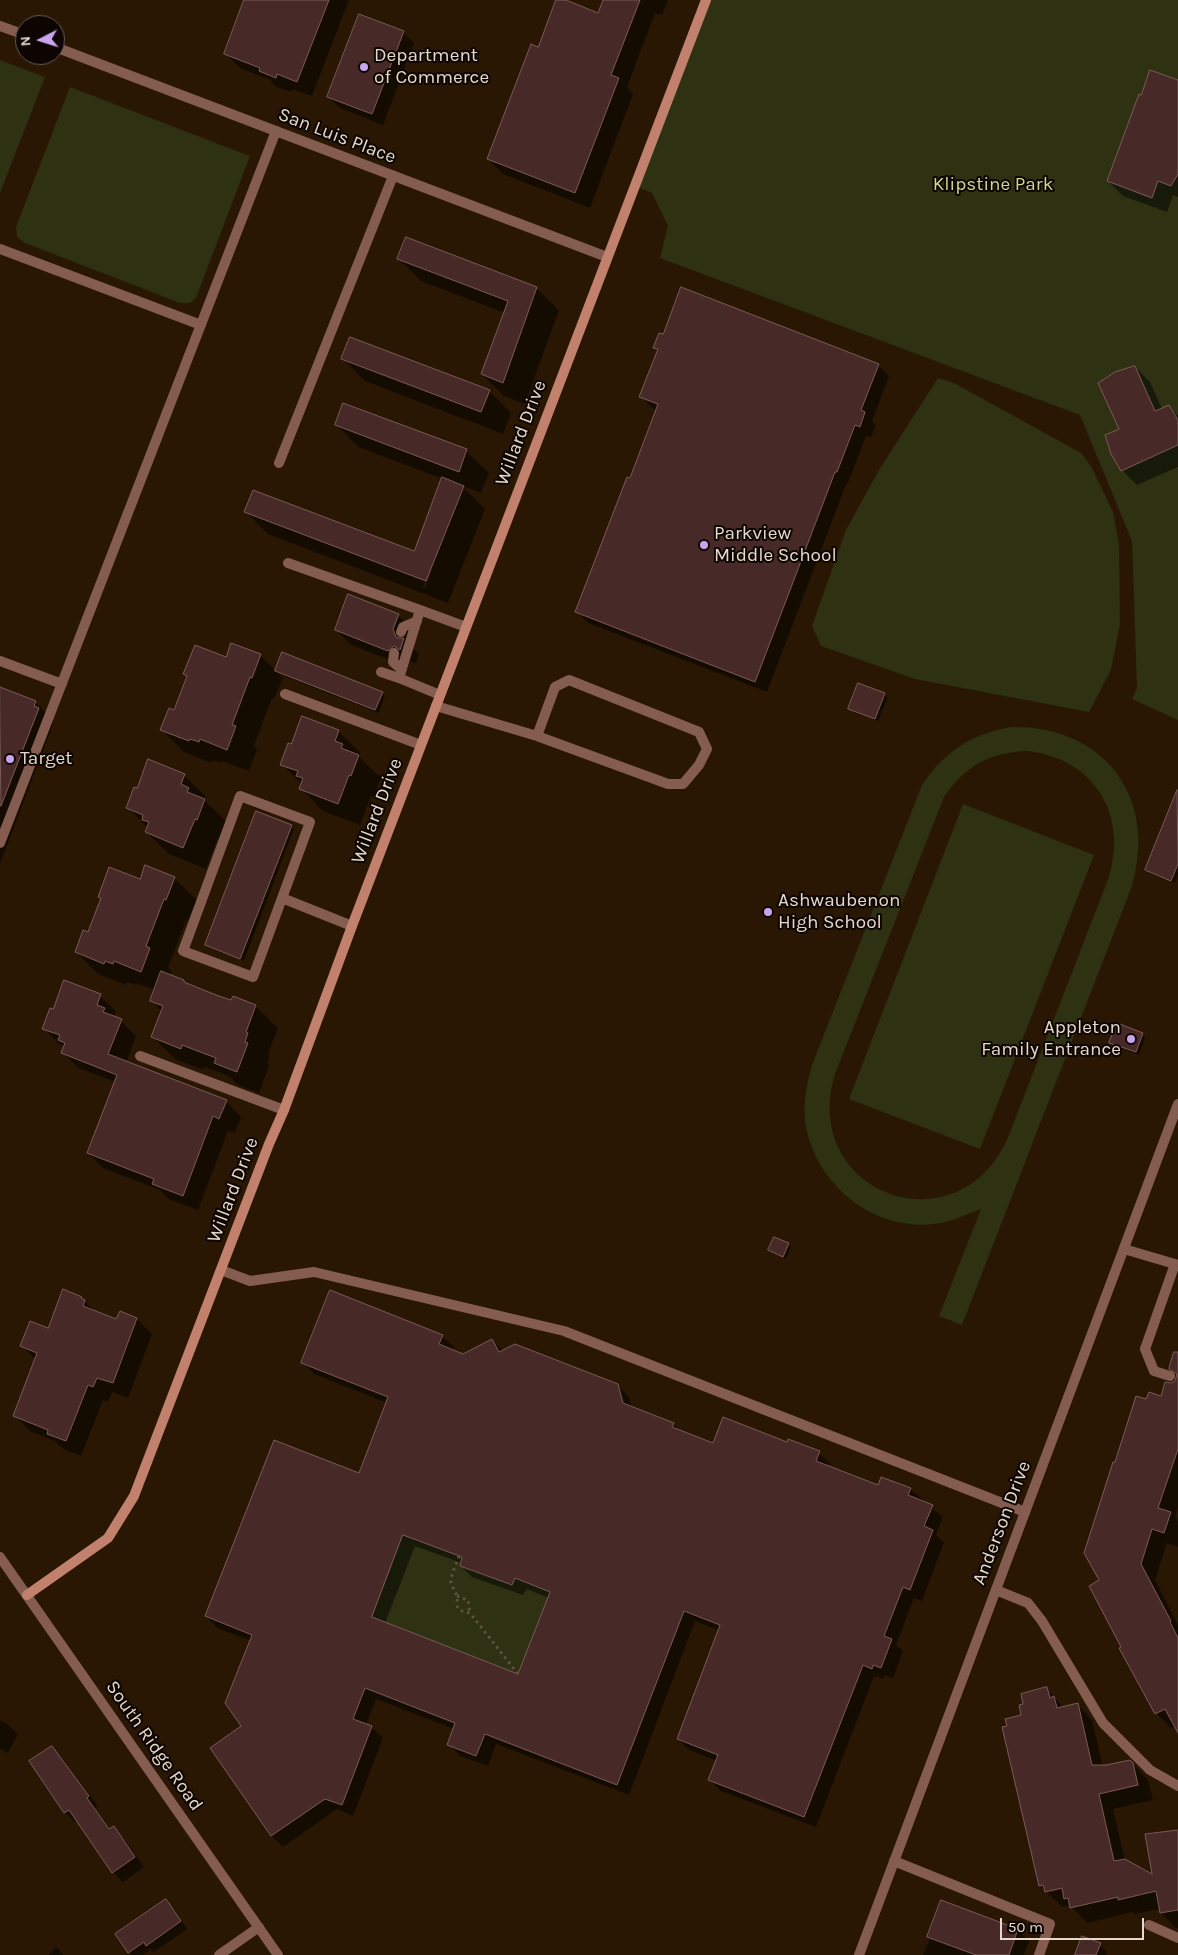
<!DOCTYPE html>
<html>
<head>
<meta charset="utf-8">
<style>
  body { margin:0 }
  #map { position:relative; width:1178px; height:1955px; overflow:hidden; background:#291703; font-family:Karla,sans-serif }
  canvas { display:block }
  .north { position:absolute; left:15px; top:15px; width:50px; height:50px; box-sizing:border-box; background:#0c0501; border:1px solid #635a52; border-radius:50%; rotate:265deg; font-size:14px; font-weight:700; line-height:20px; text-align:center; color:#e6d9cc }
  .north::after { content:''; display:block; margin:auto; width:18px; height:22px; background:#c9a5ee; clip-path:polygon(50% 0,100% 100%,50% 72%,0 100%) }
  .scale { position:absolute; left:1000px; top:1918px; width:144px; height:22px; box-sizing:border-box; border:2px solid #e6d9cc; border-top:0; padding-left:6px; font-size:15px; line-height:18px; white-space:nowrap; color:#e6d9cc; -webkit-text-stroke:4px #0c0501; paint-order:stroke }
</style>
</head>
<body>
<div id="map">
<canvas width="1178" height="1955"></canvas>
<div class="north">N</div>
<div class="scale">50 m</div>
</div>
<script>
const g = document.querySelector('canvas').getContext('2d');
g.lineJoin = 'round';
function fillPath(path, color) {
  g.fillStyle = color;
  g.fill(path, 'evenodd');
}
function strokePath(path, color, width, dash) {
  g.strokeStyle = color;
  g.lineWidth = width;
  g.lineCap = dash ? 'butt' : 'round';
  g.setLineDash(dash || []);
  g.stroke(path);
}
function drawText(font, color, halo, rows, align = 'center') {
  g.font = font + ' Karla,sans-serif';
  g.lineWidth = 4;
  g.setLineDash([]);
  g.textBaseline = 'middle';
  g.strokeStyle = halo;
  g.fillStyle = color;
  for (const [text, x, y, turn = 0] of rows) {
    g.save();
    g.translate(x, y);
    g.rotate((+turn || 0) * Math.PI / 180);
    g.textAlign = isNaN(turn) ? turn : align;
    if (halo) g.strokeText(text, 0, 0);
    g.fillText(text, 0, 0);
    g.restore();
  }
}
fillPath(new Path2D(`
  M 706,0 L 1178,0 L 1178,720 L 1132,699 L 1137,688 L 1132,541 L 1080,415 L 660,258 L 668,226 L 652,193 L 635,186 Z
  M 0,60 L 45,77 L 0,193 Z
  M 70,87 L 250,156 L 196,298 L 190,303 L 180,303 L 25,243 L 17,237 L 16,227 Z
  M 938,378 L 954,383 L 1081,453 L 1091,466 L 1113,512 L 1119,544 L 1120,624 L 1111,670 L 1089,712 L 915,679 L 821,646 L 812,626 L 846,530 L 879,470 Z
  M 1011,727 C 1104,725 1158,797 1132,886 L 962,1325 L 939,1316 L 981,1209 C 965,1215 951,1222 934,1224 C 871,1231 814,1183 805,1121 C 803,1102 807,1083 812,1065 L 922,785 C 946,750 970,735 1011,727 ZM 1028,751 C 1094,759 1128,814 1109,877 L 1007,1140 C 954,1252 799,1191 835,1074 L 944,797 C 965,766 990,752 1028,751 Z
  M 963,804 L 1094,855 L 980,1149 L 849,1099 Z
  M 403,1535 L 462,1557 L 460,1566 L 511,1585 L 515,1578 L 550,1592 L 518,1674 L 372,1617 Z`), '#2e3112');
fillPath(new Path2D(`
  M 246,0 L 349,0 L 312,96 L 292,89 L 291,92 L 275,86 L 270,80 L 240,68 L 225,53 Z
  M 558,0 L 563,0 L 599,14 L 604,0 L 668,0 L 662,15 L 655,13 L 627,87 L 633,94 L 590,208 L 503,174 L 488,159 L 539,49 Z
  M 403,32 L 414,43 L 383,125 L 340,108 L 328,97 Z
  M 1178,82 L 1178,197 L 1173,195 L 1167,212 L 1123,196 L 1108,181 Z
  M 399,259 L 536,288 L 559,310 L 525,404 L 504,396 L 482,374 L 505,313 L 421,281 Z
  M 654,347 L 878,365 L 889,376 L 872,421 L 876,425 L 871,437 L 866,436 L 848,483 L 847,482 L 767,692 L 588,623 L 577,612 L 657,410 L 652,408 L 641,396 L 658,351 Z
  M 343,359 L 489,391 L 511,413 L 503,434 L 365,381 Z
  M 1135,367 L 1150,382 L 1162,409 L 1169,406 L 1178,416 L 1178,467 L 1137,485 L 1122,470 L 1121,429 Z
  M 336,424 L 466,451 L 489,473 L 481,493 L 462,486 L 485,509 L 448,603 L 268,534 L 246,512 L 414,552 L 443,479 L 358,447 ZM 429,570 L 432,570 L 425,588 L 423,587 Z
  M 398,615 L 414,630 L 408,644 L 419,654 L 416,664 L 410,661 L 403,665 L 351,645 L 336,630 Z
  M 260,655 L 276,671 L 382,693 L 385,696 L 379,713 L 278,674 L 283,678 L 274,699 L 272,698 L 254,746 L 257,749 L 249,771 L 222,761 L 221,763 L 212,760 L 211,763 L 184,752 L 162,730 L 174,711 L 188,677 L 185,674 L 226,658 Z
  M 0,688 L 35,702 L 50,717 L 49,720 L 53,724 L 0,864 Z
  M 884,694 L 888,698 L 878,721 L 853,712 L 850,708 Z
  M 338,731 L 361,753 L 359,757 L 381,778 L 373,797 L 371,796 L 360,825 L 323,811 L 301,788 L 302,784 L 282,764 Z
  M 184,775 L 206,797 L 205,801 L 227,822 L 219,841 L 217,840 L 206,869 L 169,854 L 146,832 L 148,828 L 128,808 Z
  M 1178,791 L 1178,875 L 1175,883 L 1150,873 L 1147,870 Z
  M 291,826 L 294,829 L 244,961 L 210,948 L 206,945 Z
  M 174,878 L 197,900 L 188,921 L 186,920 L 168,968 L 172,971 L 170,976 L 184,981 L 188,985 L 232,1002 L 255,1006 L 278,1028 L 268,1054 L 270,1057 L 267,1064 L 269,1066 L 259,1093 L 238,1085 L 229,1076 L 205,1067 L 203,1070 L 175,1059 L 153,1037 L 162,1012 L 151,1000 L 155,990 L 136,983 L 135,985 L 127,982 L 126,985 L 98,974 L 76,952 L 89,933 L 102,899 L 99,896 L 141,880 Z
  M 100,996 L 116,1011 L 113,1018 L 121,1021 L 136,1036 L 126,1063 L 226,1101 L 241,1117 L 235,1133 L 228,1131 L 198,1210 L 168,1199 L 160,1190 L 103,1168 L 88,1153 L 115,1082 L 78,1068 L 63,1052 L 65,1046 L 59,1044 L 44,1028 L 54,1010 Z
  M 1142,1034 L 1145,1038 L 1139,1055 L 1114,1046 L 1111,1042 Z
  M 788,1244 L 791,1247 L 786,1259 L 770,1250 Z
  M 81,1298 L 97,1313 L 117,1321 L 120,1313 L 137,1319 L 152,1334 L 128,1398 L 112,1392 L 108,1402 L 103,1400 L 81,1456 L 63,1449 L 55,1441 L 30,1431 L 15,1416 L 36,1360 L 22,1346 L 49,1330 Z
  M 442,1336 L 454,1347 L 452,1351 L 463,1355 L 492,1341 L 503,1351 L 617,1385 L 629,1397 L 632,1408 L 673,1424 L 681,1432 L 714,1445 L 788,1443 L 819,1453 L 830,1464 L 829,1467 L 879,1486 L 910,1489 L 943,1517 L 936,1535 L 944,1542 L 922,1601 L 914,1598 L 896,1645 L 903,1651 L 893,1678 L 885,1675 L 883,1679 L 874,1676 L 816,1827 L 721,1791 L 710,1780 L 717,1761 L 689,1750 L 678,1739 L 720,1631 L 695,1621 L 629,1795 L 496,1744 L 488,1766 L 460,1756 L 449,1744 L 454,1729 L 376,1699 L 366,1725 L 371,1727 L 383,1738 L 353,1816 L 337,1809 L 283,1847 L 272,1836 L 212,1748 L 243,1726 L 251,1641 L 217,1628 L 206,1616 L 359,1474 L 387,1403 L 314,1374 L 303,1363 ZM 415,1546 L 462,1563 L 461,1566 L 472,1577 L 523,1595 L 527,1589 L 549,1598 L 519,1676 L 385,1623 Z
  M 1178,1366 L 1178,1507 L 1175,1517 L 1178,1521 L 1178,1547 L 1167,1543 L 1155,1580 L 1178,1625 L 1178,1724 L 1171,1728 L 1156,1713 L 1123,1647 L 1101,1581 L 1116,1464 L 1147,1401 L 1162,1397 L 1178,1379 L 1177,1374 L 1171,1368 Z
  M 1047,1689 L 1063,1707 L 1077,1704 L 1092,1720 L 1103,1767 L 1130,1761 L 1148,1780 L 1153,1800 L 1113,1809 L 1125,1861 L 1153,1877 L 1178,1831 L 1178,1928 L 1176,1928 L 1161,1913 L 1160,1909 L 1135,1914 L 1133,1912 L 1087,1923 L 1072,1907 L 1071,1905 L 1062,1907 L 1040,1885 L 1023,1716 ZM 1067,1886 L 1068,1888 L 1051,1892 L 1051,1890 Z
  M 0,1720 L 7,1724 L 18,1734 L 8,1753 L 0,1749 Z
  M 51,1748 L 61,1757 L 98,1806 L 95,1808 L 111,1830 L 114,1828 L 123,1837 L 144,1867 L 123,1882 L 113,1872 L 77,1820 L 75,1822 L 65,1812 L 30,1762 Z
  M 166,1901 L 173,1908 L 187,1929 L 154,1952 L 151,1949 L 143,1955 L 132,1955 L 117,1935 Z
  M 1018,1930 L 1029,1941 L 1024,1955 L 923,1955 L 930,1938 Z
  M 1100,1944 L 1107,1952 L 1106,1955 L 1076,1955 Z
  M 56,1947 L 64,1955 L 48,1955 Z`), '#0007');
const building = new Path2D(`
  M 244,0 L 329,0 L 297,82 L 277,74 L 276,78 L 259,71 L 260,68 L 224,54 Z
  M 556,0 L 566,0 L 598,13 L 603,0 L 640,0 L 611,75 L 619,78 L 575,193 L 487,159 L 531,44 L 538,47 Z
  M 359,14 L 404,31 L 372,114 L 327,97 Z
  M 1150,70 L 1178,80 L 1178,174 L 1171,186 L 1158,181 L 1152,198 L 1107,181 L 1139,94 L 1141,95 Z
  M 406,237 L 537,287 L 503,383 L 481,374 L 508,301 L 397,259 Z
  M 681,287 L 879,364 L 861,410 L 865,412 L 860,427 L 855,425 L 837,472 L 835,472 L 755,682 L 575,612 L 627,477 L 630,478 L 658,404 L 639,397 L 658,349 L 653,348 L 659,333 L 663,334 Z
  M 350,337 L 490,390 L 481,412 L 341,359 Z
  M 1135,366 L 1155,411 L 1169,405 L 1178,420 L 1178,445 L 1121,471 L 1111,454 L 1105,435 L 1119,429 L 1098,383 L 1115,372 Z
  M 343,403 L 467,449 L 459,472 L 335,425 Z
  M 442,477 L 464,486 L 426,581 L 244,512 L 253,490 L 414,551 Z
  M 348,594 L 399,614 L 393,629 L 396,637 L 399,638 L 404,638 L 400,650 L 394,646 L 388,651 L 335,630 Z
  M 231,643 L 261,654 L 252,678 L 250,677 L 232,725 L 236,726 L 227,750 L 200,739 L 199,742 L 190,739 L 189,741 L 160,730 L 169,708 L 174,710 L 187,676 L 183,674 L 195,645 L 226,657 Z
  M 282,652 L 383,692 L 375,710 L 275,671 Z
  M 858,683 L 885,693 L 875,719 L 848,709 Z
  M 0,687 L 36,701 L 34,706 L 39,708 L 1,806 Z
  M 302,716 L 339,730 L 335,741 L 343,744 L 341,748 L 359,755 L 351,776 L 349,775 L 338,804 L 299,789 L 303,778 L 296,776 L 298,771 L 280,765 L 288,743 L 291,744 Z
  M 148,759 L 185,774 L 181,784 L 189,788 L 187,792 L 205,799 L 197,820 L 195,819 L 183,848 L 145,832 L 149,822 L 142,820 L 143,815 L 126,808 L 134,787 L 137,788 Z
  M 1177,790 L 1178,864 L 1171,881 L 1145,870 Z
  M 256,811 L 292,825 L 240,959 L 205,945 Z
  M 145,865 L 175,877 L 166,900 L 164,899 L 146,946 L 150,948 L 141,972 L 114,961 L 113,964 L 105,961 L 104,964 L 75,952 L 83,930 L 88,932 L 101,898 L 98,897 L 109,867 L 140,879 Z
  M 161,971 L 184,980 L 184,982 L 216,995 L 231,1000 L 233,996 L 256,1005 L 246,1032 L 248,1033 L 245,1042 L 248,1043 L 237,1072 L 214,1063 L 216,1058 L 182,1045 L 181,1049 L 151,1037 L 163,1006 L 150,1001 Z
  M 64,980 L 101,994 L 97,1005 L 105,1008 L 103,1012 L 122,1019 L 108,1054 L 227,1100 L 219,1119 L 213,1116 L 183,1196 L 152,1184 L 154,1179 L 87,1153 L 117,1075 L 61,1053 L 65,1043 L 58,1040 L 60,1035 L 42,1029 L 50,1008 L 53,1009 Z
  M 1117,1023 L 1143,1033 L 1136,1052 L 1109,1043 Z
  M 774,1237 L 789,1243 L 783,1257 L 768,1250 Z
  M 63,1289 L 82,1297 L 81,1298 L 85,1300 L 83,1306 L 116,1319 L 120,1311 L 137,1318 L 113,1383 L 97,1378 L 93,1387 L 88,1385 L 66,1441 L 47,1434 L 48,1430 L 13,1416 L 37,1353 L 20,1346 L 30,1321 L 48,1328 Z
  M 330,1290 L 443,1335 L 439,1344 L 463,1354 L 492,1339 L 499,1352 L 515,1344 L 618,1384 L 623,1403 L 674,1423 L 672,1427 L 713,1443 L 723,1417 L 787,1442 L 788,1439 L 820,1451 L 816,1461 L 878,1485 L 881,1477 L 911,1488 L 908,1495 L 933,1505 L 924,1526 L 933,1530 L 910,1590 L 903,1587 L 884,1636 L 892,1639 L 881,1668 L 873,1665 L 872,1669 L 863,1665 L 804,1817 L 708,1780 L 718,1755 L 677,1739 L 720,1625 L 684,1611 L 617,1785 L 485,1734 L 476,1756 L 447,1745 L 455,1723 L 365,1688 L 353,1719 L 372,1726 L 342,1805 L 325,1799 L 271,1836 L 210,1748 L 241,1726 L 225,1703 L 252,1635 L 205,1616 L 274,1440 L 359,1473 L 388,1397 L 301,1363 ZM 403,1535 L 462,1557 L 460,1566 L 512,1585 L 515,1578 L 550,1592 L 518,1674 L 372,1617 Z
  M 1174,1352 L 1178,1352 L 1178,1449 L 1158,1508 L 1171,1512 L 1164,1533 L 1152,1529 L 1141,1564 L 1171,1621 L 1170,1622 L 1178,1638 L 1178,1733 L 1165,1709 L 1155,1714 L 1119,1648 L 1121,1647 L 1089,1586 L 1099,1580 L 1084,1553 L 1113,1462 L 1115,1462 L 1136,1396 L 1146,1399 L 1149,1392 L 1161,1396 L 1165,1382 L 1171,1383 L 1175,1381 L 1177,1374 L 1169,1369 Z
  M 1047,1687 L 1050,1698 L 1054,1696 L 1057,1708 L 1078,1703 L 1092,1765 L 1106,1765 L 1130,1760 L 1133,1763 L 1138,1785 L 1099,1794 L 1114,1861 L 1125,1859 L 1152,1874 L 1145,1834 L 1178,1830 L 1178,1910 L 1160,1913 L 1156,1891 L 1118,1900 L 1118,1897 L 1070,1908 L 1068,1898 L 1064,1899 L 1062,1888 L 1045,1892 L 1043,1885 L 1039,1886 L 1002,1727 L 1007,1726 L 1005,1719 L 1021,1715 L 1019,1705 L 1023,1704 L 1021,1694 Z
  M 52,1746 L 89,1796 L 87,1798 L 109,1829 L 114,1826 L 135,1857 L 112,1873 L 69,1810 L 64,1813 L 29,1761 Z
  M 166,1899 L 181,1921 L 146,1946 L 144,1942 L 128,1953 L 115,1934 Z
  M 941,1900 L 1018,1929 L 1009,1955 L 976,1955 L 927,1937 Z
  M 1082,1936 L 1101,1943 L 1096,1955 L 1075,1955 Z`);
fillPath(building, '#472a28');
strokePath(building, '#7b5a57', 1);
strokePath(new Path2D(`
  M 459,1556 C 457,1564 450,1575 451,1583 C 452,1587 455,1590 456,1594 C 460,1606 451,1609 470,1613 L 518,1674
  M 457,1596 L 468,1600 L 470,1613`), '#625140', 3, [2.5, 4]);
strokePath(new Path2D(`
  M 0,249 L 201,325
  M 279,463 L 393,176
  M 288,563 L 420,610
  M 401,632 L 403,627 L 417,621
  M 394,653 L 393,662 L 401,669
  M 0,661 L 62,684
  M 381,672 L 399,678
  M 285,694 L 421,745
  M 440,695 L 399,678 L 420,610 L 466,627
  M 436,706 L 537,736 L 668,784 L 683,784 L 699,765 L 707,749 L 699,732 L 569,680 L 555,687 L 537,736
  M 240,796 L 310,822 L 253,977 L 183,951 Z
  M 0,843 L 276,131
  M 282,898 L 352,926
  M 140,1056 L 284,1110
  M 1124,1249 L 1178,1265
  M 221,1270 L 250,1281 L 314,1272 L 564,1331 L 1025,1512
  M 1170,1376 L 1154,1371 L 1145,1349 L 1175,1264
  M 996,1590 L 1028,1603 L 1042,1621 L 1103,1723 L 1150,1770 L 1178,1786
  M 894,1861 L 1050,1924 L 1039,1955
  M 1149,1925 L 1178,1938`), '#855d50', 10);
strokePath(new Path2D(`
  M 0,26 L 25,35
  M 55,47 L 607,257
  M 0,1557 L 278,1955
  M 219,1955 L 259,1927
  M 859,1955 L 1178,1104`), '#855d50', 10);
strokePath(new Path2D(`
  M 27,1595 L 108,1538 L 134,1496 L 269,1144 L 284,1110 L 352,926 L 706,0`), '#c2816d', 10);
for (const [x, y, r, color] of [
  [364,67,5,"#c9a5ee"],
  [704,545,5,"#c9a5ee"],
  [10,759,5,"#c9a5ee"],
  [768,912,5,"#c9a5ee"],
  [1131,1039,5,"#c9a5ee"]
]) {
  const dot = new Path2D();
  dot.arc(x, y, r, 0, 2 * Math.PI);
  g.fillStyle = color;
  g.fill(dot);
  strokePath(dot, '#0c0501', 2);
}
drawText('19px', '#e6d9cc', '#0c0501', [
  ["Department",374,56],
  ["of Commerce",374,78],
  ["Parkview",714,534],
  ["Middle School",714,556],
  ["Target",20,759],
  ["Ashwaubenon",778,901],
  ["High School",778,923],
  ["Appleton",1121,1028,"right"],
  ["Family Entrance",1121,1050,"right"]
], 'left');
drawText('19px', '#e6d9cc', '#0c0501', [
  ["San Luis Place",337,136,21],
  ["Willard Drive",521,433,-69],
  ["Willard Drive",377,811,-69],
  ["Willard Drive",233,1190,-69],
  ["Anderson Drive",1002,1523,-69],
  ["South Ridge Road",154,1746,55]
]);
drawText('19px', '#ced88e', '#0c0501', [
  ["Klipstine Park",993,185]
]);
</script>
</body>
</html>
